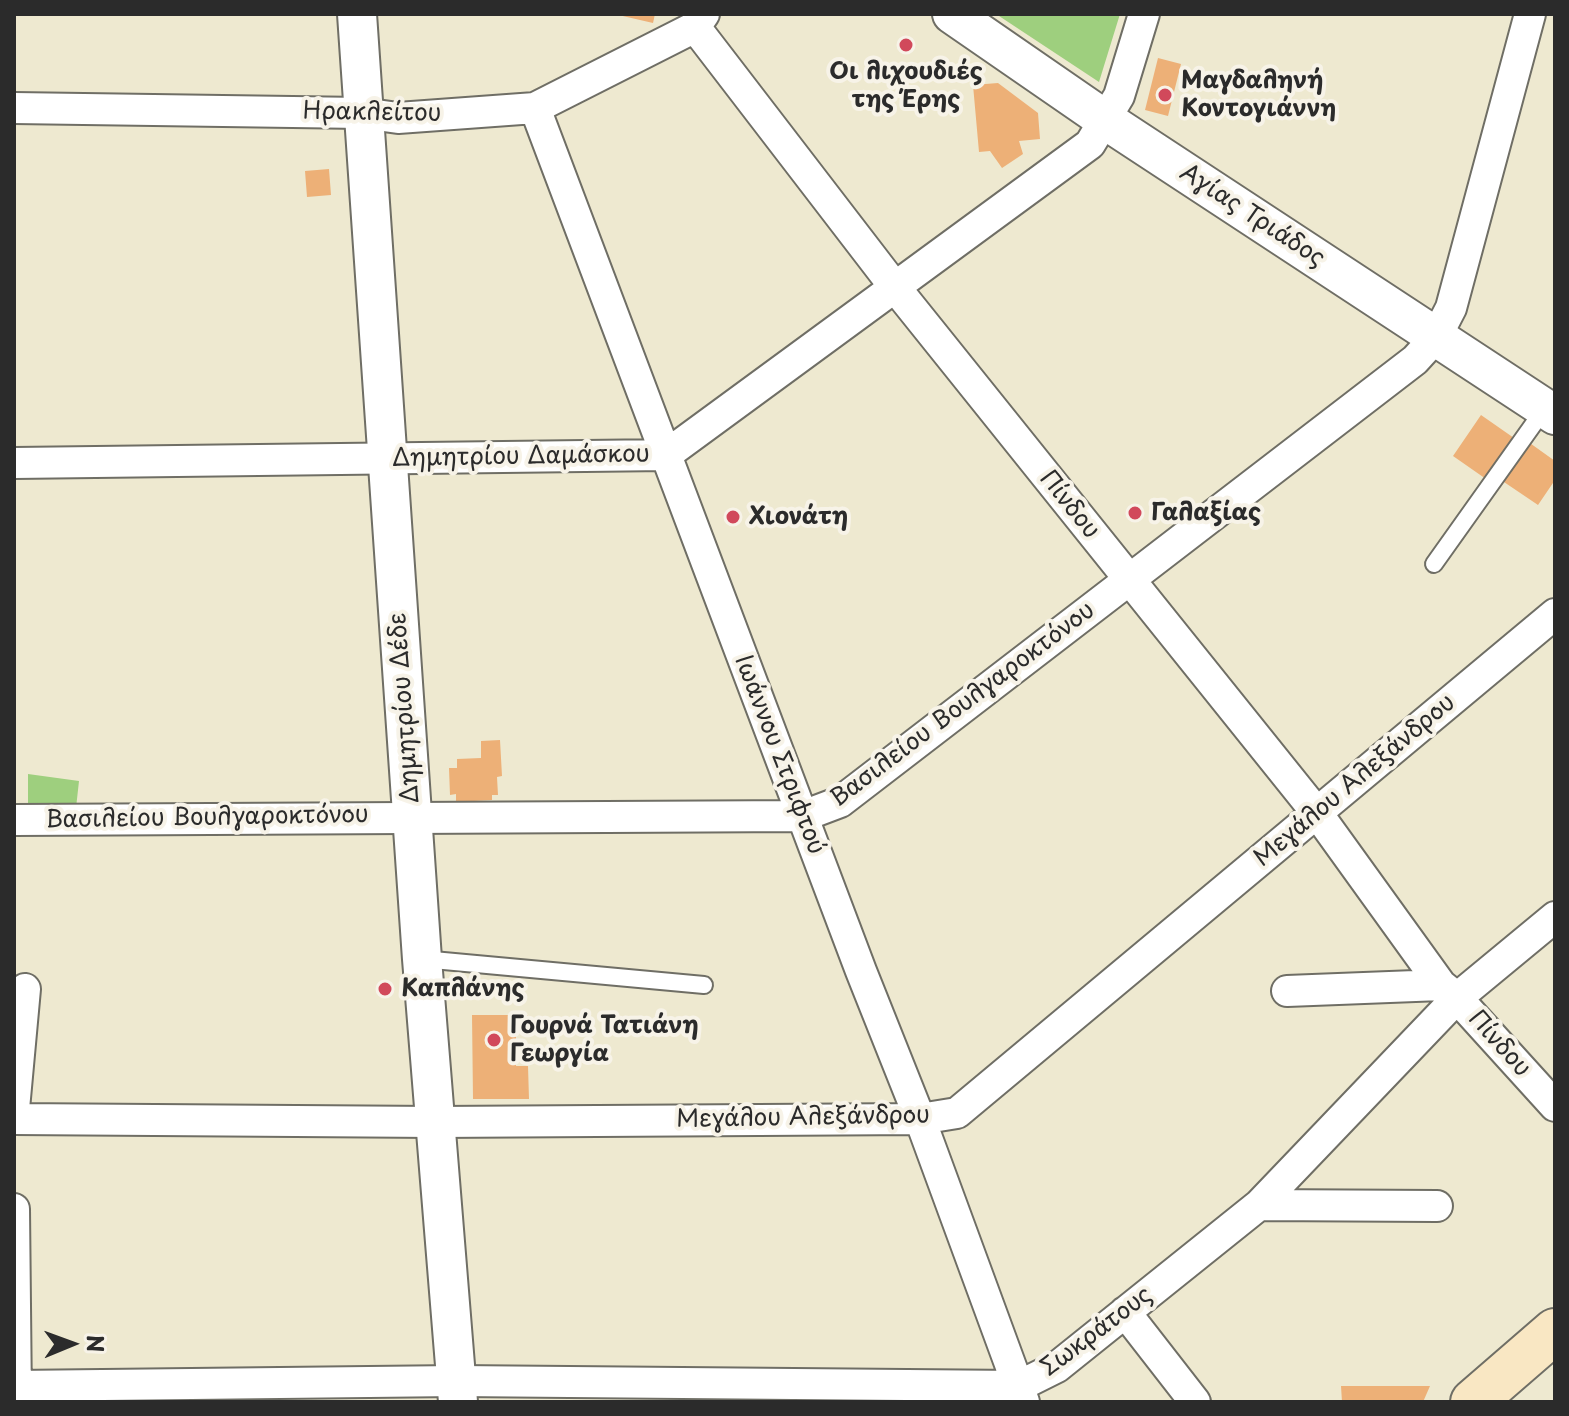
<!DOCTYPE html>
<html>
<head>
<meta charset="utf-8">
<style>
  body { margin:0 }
  #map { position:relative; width:1569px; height:1416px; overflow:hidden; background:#eee9d0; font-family:"Playpen Sans",sans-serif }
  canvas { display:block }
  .frame { position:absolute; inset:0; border:16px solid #2b2b2b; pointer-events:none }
  .north { position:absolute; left:32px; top:1304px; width:80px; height:80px; -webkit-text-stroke:6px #f7f3e8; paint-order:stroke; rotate:89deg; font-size:22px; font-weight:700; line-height:32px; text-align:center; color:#2b2b2b }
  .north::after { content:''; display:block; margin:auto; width:28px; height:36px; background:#2b2b2b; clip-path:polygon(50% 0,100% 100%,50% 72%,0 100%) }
</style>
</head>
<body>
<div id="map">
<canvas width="1569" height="1416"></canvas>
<div class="frame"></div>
<div class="north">N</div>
</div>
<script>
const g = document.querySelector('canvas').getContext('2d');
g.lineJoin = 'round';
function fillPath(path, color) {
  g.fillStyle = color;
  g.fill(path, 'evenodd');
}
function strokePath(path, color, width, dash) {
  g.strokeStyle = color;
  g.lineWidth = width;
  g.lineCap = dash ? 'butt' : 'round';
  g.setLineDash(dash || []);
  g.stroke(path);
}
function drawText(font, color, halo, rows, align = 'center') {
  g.font = font + ' "Playpen Sans",sans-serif';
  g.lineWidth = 8;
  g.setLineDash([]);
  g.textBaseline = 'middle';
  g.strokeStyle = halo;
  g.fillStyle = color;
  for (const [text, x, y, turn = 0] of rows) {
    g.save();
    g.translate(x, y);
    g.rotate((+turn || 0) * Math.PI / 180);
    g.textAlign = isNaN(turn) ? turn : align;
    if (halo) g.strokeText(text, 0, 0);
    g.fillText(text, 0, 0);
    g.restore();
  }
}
fillPath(new Path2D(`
  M 996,14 L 1120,14 L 1099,82 Z
  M 28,774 L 79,781 L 76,808 L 28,809 Z`), '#9ecf7e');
fillPath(new Path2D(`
  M 614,14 L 655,14 L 653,23 Z
  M 1158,58 L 1181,64 L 1168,116 L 1145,110 Z
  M 998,83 L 1038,113 L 1040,139 L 1019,141 L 1023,154 L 1002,168 L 990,151 L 979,152 L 973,85 Z
  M 329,169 L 331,195 L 307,197 L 305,171 Z
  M 1481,415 L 1514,438 L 1486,479 L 1453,456 Z
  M 1527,441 L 1555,461 L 1555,480 L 1538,505 L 1501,480 Z
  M 500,740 L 502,776 L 497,777 L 498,795 L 492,795 L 492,800 L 456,802 L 456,794 L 450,795 L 449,768 L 457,768 L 457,759 L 481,758 L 481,741 Z
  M 472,1015 L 528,1015 L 528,1030 L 516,1030 L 516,1066 L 528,1066 L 529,1099 L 473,1099 Z
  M 1341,1386 L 1430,1386 L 1423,1402 L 1342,1402 Z`), '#edb077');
const service = new Path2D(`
  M 1434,564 L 1545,408
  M 422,959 L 704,985`);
const minor = new Path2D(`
  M 695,27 L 894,286 L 1317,813 L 1441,985 L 1457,998 L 1555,1106
  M 14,108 L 362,113 L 398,118 L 535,108 L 695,27 L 704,14
  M 535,108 L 861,971 L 920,1119 L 1024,1402
  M 14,463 L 666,455 L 1090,144 L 1119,96 L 1144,14
  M 14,820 L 803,816 L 840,802 L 1415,360 L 1436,337 L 1451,308 L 1530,14
  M 1287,991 L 1441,985
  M 14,1109 L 25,989
  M 14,1119 L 436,1122 L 920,1119 L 957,1113 L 1555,614
  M 1259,1205 L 1437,1206
  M 14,1209 L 16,1402
  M 1125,1312 L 1195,1402
  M 14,1386 L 457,1381 L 1019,1386 L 1057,1367 L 1259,1205 L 1457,998 L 1555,917`);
const tertiary = new Path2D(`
  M 357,14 L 422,959 L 458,1402
  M 952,14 L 1107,121 L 1555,415`);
const secondary = new Path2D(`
  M 1473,1402 L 1555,1331`);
strokePath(service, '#6f6e65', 20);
strokePath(minor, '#6f6e65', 34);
strokePath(tertiary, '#6f6e65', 42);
strokePath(secondary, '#6f6e65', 48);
strokePath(service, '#fff', 16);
strokePath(minor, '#fff', 30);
strokePath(tertiary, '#fff', 38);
strokePath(secondary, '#f9e7c3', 44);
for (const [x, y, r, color] of [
  [906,45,8,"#d1495b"],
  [1165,95,8,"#d1495b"],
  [1135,513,8,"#d1495b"],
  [733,517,8,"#d1495b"],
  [385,989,8,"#d1495b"],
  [494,1040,8,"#d1495b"]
]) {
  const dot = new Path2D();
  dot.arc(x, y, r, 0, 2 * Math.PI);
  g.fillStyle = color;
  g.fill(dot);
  strokePath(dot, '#f7f3e8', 3);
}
drawText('bold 24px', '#2b2b2b', '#f7f3e8', [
  ["Οι λιχουδιές",906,72,"center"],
  ["της Έρης",906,100,"center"],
  ["Μαγδαληνή",1181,81],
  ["Κοντογιάννη",1181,109],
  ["Γαλαξίας",1151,513],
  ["Χιονάτη",749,517],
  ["Καπλάνης",401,989],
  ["Γουρνά Τατιάνη",510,1026],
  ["Γεωργία",510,1054]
], 'left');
drawText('24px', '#2b2b2b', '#f7f3e8', [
  ["Ηρακλείτου",372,113,1],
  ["Αγίας Τριάδος",1252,216,33],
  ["Δημητρίου Δαμάσκου",521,457,-1],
  ["Πίνδου",1069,505,51],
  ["Βασιλείου Βουλγαροκτόνου",963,705,-37],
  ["Δημητρίου Δέδε",405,708,-94],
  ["Ιωάννου Στριφτού",779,755,69],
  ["Μεγάλου Αλεξάνδρου",1355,781,-40],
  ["Βασιλείου Βουλγαροκτόνου",207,818,-1],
  ["Πίνδου",1499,1044,48],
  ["Μεγάλου Αλεξάνδρου",803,1118,-1],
  ["Σωκράτους",1097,1332,-37]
]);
</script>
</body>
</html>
